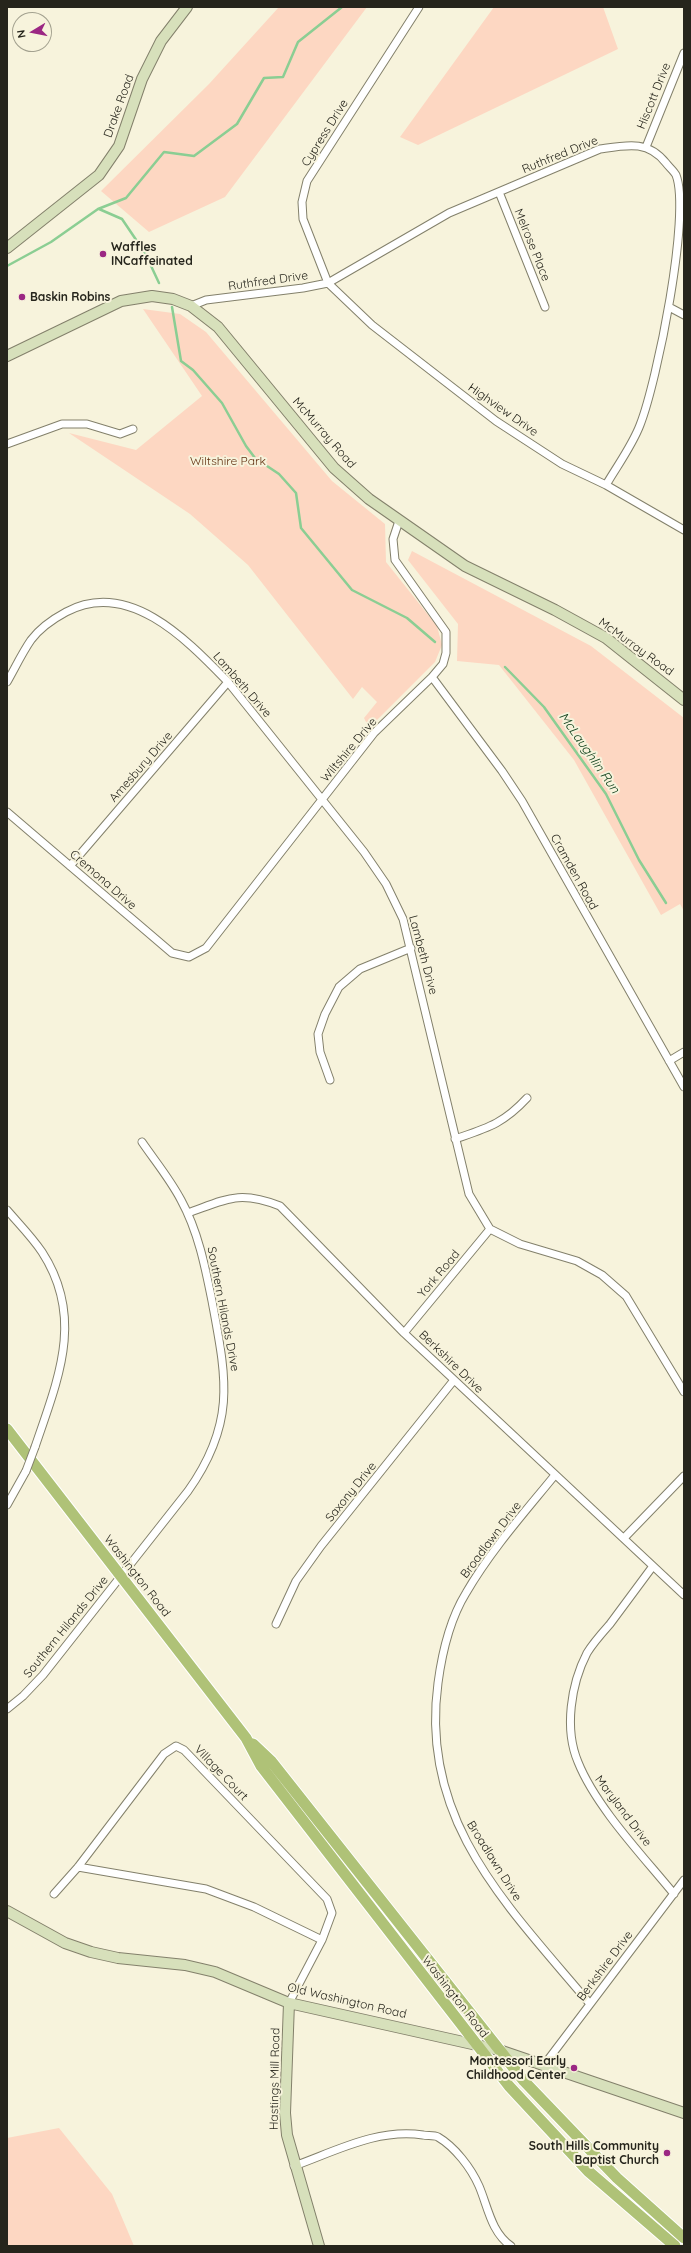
<!DOCTYPE html>
<html>
<head>
<meta charset="utf-8">
<style>
  body { margin:0 }
  #map { position:relative; width:691px; height:2253px; overflow:hidden; background:#f7f3dc; font-family:Quicksand,sans-serif }
  canvas { display:block }
  .frame { position:absolute; inset:0; border:8px solid #26251c; pointer-events:none }
  .north { position:absolute; left:12px; top:12px; width:40px; height:40px; box-sizing:border-box; background:#f7f3dc; border:1px solid #a3a18f; border-radius:50%; rotate:260deg; font-size:11px; font-weight:700; line-height:16px; text-align:center; color:#26251c }
  .north::after { content:''; display:block; margin:auto; width:14px; height:18px; background:#9b2783; clip-path:polygon(50% 0,100% 100%,50% 72%,0 100%) }
</style>
</head>
<body>
<div id="map">
<canvas width="691" height="2253"></canvas>
<div class="frame"></div>
<div class="north">N</div>
</div>
<script>
const g = document.querySelector('canvas').getContext('2d');
g.lineJoin = 'round';
function fillPath(path, color) {
  g.fillStyle = color;
  g.fill(path, 'evenodd');
}
function strokePath(path, color, width, dash) {
  g.strokeStyle = color;
  g.lineWidth = width;
  g.lineCap = dash ? 'butt' : 'round';
  g.setLineDash(dash || []);
  g.stroke(path);
}
function drawText(font, color, halo, rows, align = 'center') {
  g.font = font + ' Quicksand,sans-serif';
  g.lineWidth = 4;
  g.setLineDash([]);
  g.textBaseline = 'middle';
  g.strokeStyle = halo;
  g.fillStyle = color;
  for (const [text, x, y, turn = 0] of rows) {
    g.save();
    g.translate(x, y);
    g.rotate((+turn || 0) * Math.PI / 180);
    g.textAlign = isNaN(turn) ? turn : align;
    if (halo) g.strokeText(text, 0, 0);
    g.fillText(text, 0, 0);
    g.restore();
  }
}
fillPath(new Path2D(`
  M 279,7 L 367,7 L 225,197 L 149,232 L 101,191 L 209,84 Z
  M 494,7 L 603,7 L 618,49 L 418,145 L 400,137 Z
  M 143,309 L 180,314 L 206,332 L 332,481 L 385,524 L 386,562 L 437,626 L 442,645 L 435,662 L 369,728 L 364,718 L 377,702 L 362,687 L 353,699 L 248,565 L 190,514 L 69,433 L 136,450 L 202,396 Z
  M 412,551 L 591,646 L 684,718 L 684,911 L 680,904 L 661,915 L 574,760 L 499,665 L 457,661 L 458,624 L 408,560 Z
  M 59,2128 L 112,2194 L 134,2246 L 7,2246 L 7,2138 Z`), '#fdd7c2');
strokePath(new Path2D(`
  M 99,209 L 122,219 L 145,253 L 159,283
  M 7,266 L 51,242 L 98,209 L 126,198 L 164,152 L 194,156 L 237,124 L 264,78 L 283,77 L 298,42 L 342,7
  M 172,307 L 181,361 L 193,370 L 222,403 L 246,446 L 255,458 L 279,474 L 296,493 L 301,528 L 352,590 L 407,618 L 435,642
  M 505,667 L 544,707 L 606,794 L 639,860 L 666,903`), '#8bce93', 2.5);
const street = new Path2D(`
  M 419,7 L 307,181 L 302,202 L 303,219 L 328,283 L 372,325 L 496,421 L 562,464 L 606,485 L 684,530
  M 646,147 L 684,53
  M 499,192 L 545,307
  M 191,306 L 206,300 L 303,288 L 328,283 L 449,213 L 600,149 C 627,145 648,140 666,163 C 669,167 674,171 676,175 C 691,214 657,382 640,425 C 632,446 617,466 606,485
  M 669,307 L 684,315
  M 7,444 L 62,424 L 87,424 L 120,434 L 133,429
  M 432,677 L 502,771 L 522,801 L 684,1087
  M 7,682 C 15,668 22,653 31,640 C 40,628 53,619 66,612 C 129,578 188,641 228,682 L 364,852 L 386,884 L 403,919 L 469,1194 L 490,1229 L 520,1244 L 577,1261 L 602,1275 L 626,1296 L 684,1392
  M 7,812 L 172,953 L 189,957 L 206,948 L 374,733 L 432,677 L 443,664 L 446,653 L 446,632 L 395,560 L 393,539 L 399,521
  M 70,866 L 228,682
  M 669,1061 L 684,1052
  M 330,1080 L 320,1052 L 318,1034 L 325,1014 L 339,987 L 360,969 L 411,948
  M 455,1139 C 487,1128 503,1124 527,1098
  M 7,1210 C 19,1224 32,1237 42,1252 C 85,1318 58,1379 35,1447
  M 188,1213 C 227,1199 239,1190 280,1206 L 404,1333 L 684,1595
  M 404,1333 L 490,1229
  M 555,1475 C 524,1513 491,1550 466,1593 C 450,1619 442,1653 438,1683 C 419,1822 509,1907 590,2004
  M 7,1505 L 26,1471
  M 625,1537 L 684,1476
  M 653,1566 C 639,1585 624,1605 610,1624 C 602,1633 593,1643 587,1653 C 571,1684 564,1729 578,1762 C 596,1807 643,1856 674,1894
  M 276,1624 L 296,1581 L 321,1546 L 454,1380
  M 7,1709 L 23,1696 L 43,1675 L 188,1491 C 237,1422 226,1377 212,1301 C 205,1266 198,1231 181,1200 C 170,1179 155,1161 142,1142
  M 78,1867 L 206,1889 L 254,1907 L 322,1940
  M 54,1894 L 78,1867 L 164,1754 L 176,1746 L 184,1750 L 327,1899 L 332,1913 L 322,1940 L 289,2003
  M 544,2065 L 684,1880
  M 294,2166 C 336,2151 378,2128 423,2135 C 427,2136 434,2135 438,2137 C 455,2147 471,2168 479,2186 C 488,2207 491,2232 511,2246`);
const secondary = new Path2D(`
  M 7,248 L 99,175 L 119,146 L 142,79 L 161,41 L 187,7
  M 7,356 L 121,301 L 152,296 L 173,299 L 191,306 L 218,327 L 334,468 L 369,499 L 465,566 L 555,610 L 606,638 L 684,700
  M 7,1911 L 65,1943 L 91,1952 L 118,1958 L 185,1965 L 215,1972 L 289,2003 L 499,2050 L 684,2113
  M 289,2003 L 285,2113 L 287,2135 L 319,2246`);
const primary = new Path2D(`
  M 7,1429 L 246,1738 L 261,1766 L 509,2086 L 588,2171 L 675,2246
  M 253,1744 L 271,1761 L 524,2081 L 617,2178 L 684,2238`);
strokePath(street, '#83806b', 9);
strokePath(secondary, '#83806b', 12);
strokePath(primary, '#fff', 13);
strokePath(street, '#fff', 7);
strokePath(secondary, '#d7e0bb', 10);
strokePath(primary, '#afc277', 11);
const streetBridge = new Path2D(`
  M 26,1471 L 35,1447`);
strokePath(streetBridge, '#83806b', 9, []);
strokePath(streetBridge, '#fff', 7);
for (const [x, y, r, color] of [
  [103,254,4,"#9b2783"],
  [22,297,4,"#9b2783"],
  [574,2068,4,"#9b2783"],
  [667,2153,4,"#9b2783"]
]) {
  const dot = new Path2D();
  dot.arc(x, y, r, 0, 2 * Math.PI);
  g.fillStyle = color;
  g.fill(dot);
  strokePath(dot, '#f7f3dc', 1.5);
}
drawText('12px', '#26251c', '#f7f3dc', [
  ["Hiscott Drive",654,96,-68],
  ["Drake Road",119,106,-70],
  ["Cypress Drive",325,133,-58],
  ["Ruthfred Drive",560,155,-22],
  ["Melrose Place",532,245,68],
  ["Ruthfred Drive",268,281,-8],
  ["Highview Drive",503,410,35],
  ["McMurray Road",324,433,49],
  ["McMurray Road",636,647,36],
  ["Lambeth Drive",242,685,49],
  ["Wiltshire Drive",349,750,-50],
  ["Amesbury Drive",141,767,-49],
  ["Cramden Road",574,872,61],
  ["Cremona Drive",103,880,41],
  ["Lambeth Drive",423,955,75],
  ["York Road",439,1274,-50],
  ["Southern Hilands Drive",223,1309,79],
  ["Berkshire Drive",451,1362,44],
  ["Saxony Drive",351,1492,-51],
  ["Broadlawn Drive",491,1540,-53],
  ["Washington Road",137,1576,52],
  ["Southern Hilands Drive",66,1627,-51],
  ["Village Court",221,1773,46],
  ["Maryland Drive",623,1811,53],
  ["Broadlawn Drive",494,1861,58],
  ["Berkshire Drive",605,1966,-53],
  ["Washington Road",455,1997,52],
  ["Old Washington Road",347,2001,13],
  ["Hastings Mill Road",275,2079,-89]
]);
drawText('bold 12px', '#26251c', '#f7f3dc', [
  ["Waffles",111,247],
  ["INCaffeinated",111,261],
  ["Baskin Robins",30,297],
  ["Montessori Early",566,2061,"right"],
  ["Childhood Center",566,2075,"right"],
  ["South Hills Community",659,2146,"right"],
  ["Baptist Church",659,2160,"right"]
], 'left');
drawText('12px', '#623111', '#f7f3dc', [
  ["Wiltshire Park",228,461]
]);
drawText('italic 13px', '#093b16', '#f7f3dc', [
  ["McLaughlin Run",589,753,55]
]);
</script>
</body>
</html>
